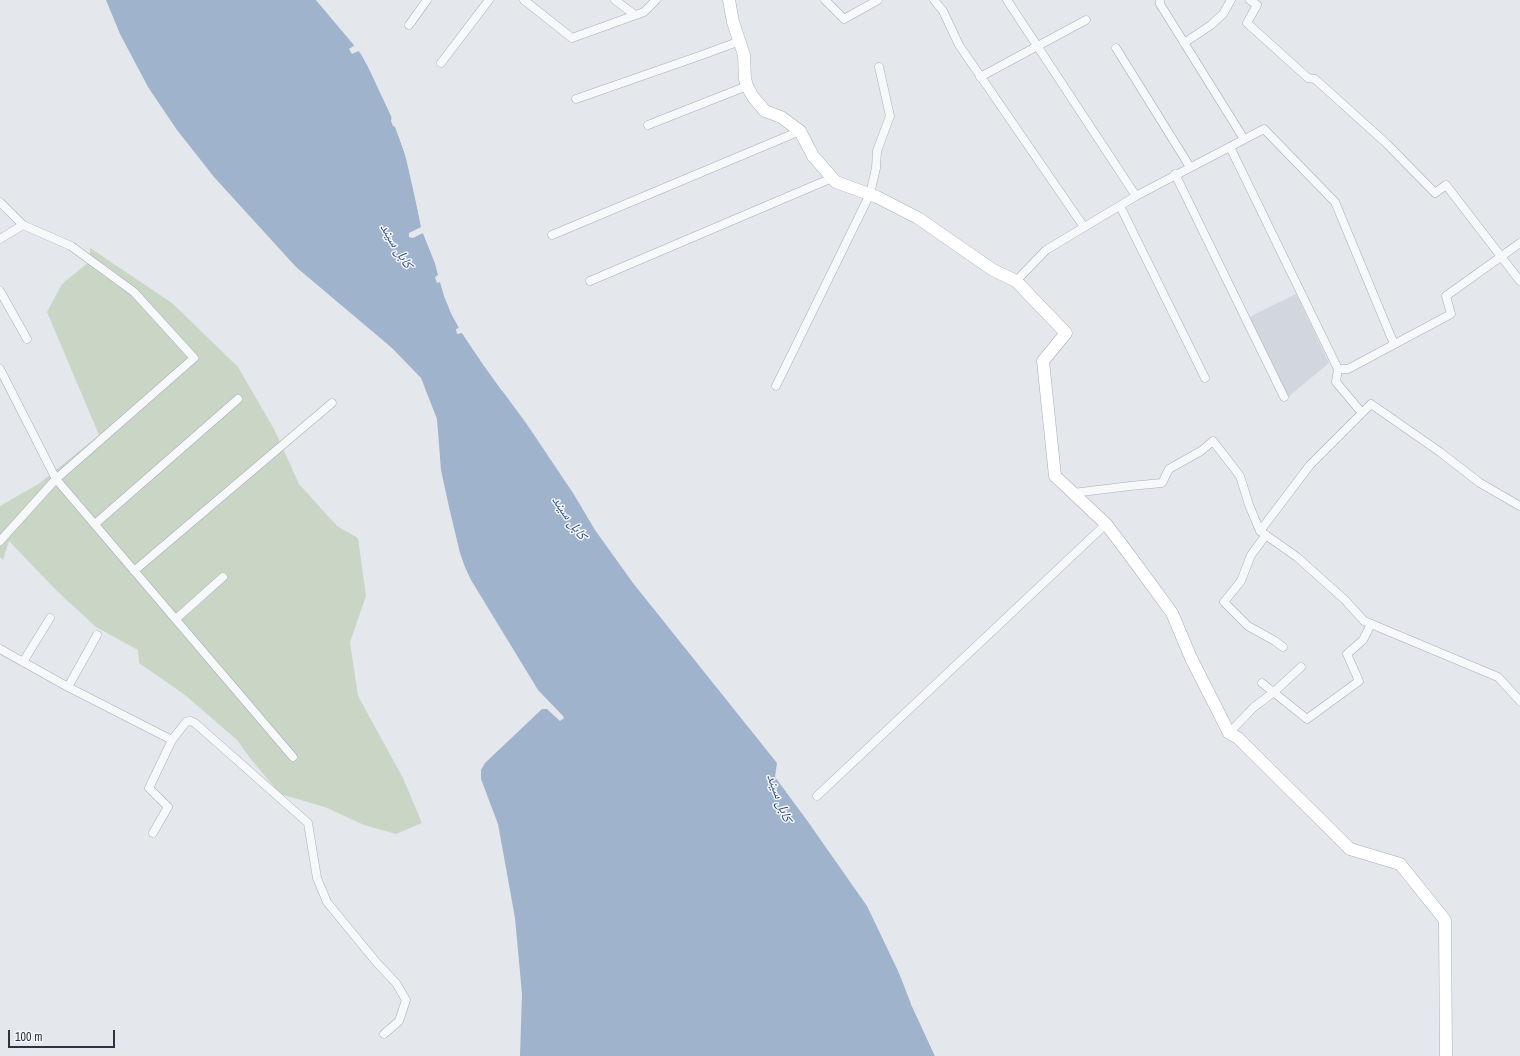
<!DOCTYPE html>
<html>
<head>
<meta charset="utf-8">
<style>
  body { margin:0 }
  #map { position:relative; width:1520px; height:1056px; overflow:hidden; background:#e4e7ec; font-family:"Archivo Narrow",sans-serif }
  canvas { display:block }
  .scale { position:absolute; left:8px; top:1030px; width:107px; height:18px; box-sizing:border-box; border:2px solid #2b3445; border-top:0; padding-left:5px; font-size:12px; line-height:14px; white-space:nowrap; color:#2b3445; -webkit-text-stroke:3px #f4f6f9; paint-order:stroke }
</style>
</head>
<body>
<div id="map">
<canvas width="1520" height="1056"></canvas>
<div class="scale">100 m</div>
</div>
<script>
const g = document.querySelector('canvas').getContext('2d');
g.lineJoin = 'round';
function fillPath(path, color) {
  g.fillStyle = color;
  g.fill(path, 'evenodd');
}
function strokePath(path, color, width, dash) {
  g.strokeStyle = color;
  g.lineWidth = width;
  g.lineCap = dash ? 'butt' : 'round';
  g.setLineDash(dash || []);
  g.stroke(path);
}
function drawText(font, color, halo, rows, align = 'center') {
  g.font = font + ' "Archivo Narrow","Noto Naskh Arabic",sans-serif';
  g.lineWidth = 3;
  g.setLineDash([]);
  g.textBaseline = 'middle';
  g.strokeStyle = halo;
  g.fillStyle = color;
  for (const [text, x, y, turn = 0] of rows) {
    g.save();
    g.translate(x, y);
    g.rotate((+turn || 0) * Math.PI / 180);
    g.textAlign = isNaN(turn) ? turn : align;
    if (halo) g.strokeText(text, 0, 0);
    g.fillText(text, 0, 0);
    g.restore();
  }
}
fillPath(new Path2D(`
  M 1296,294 L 1329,363 L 1288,397 L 1249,317 Z`), '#d2d6de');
fillPath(new Path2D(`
  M 90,248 L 172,303 L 238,367 L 274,429 L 299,484 L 337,526 L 358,538 L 366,596 L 350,642 L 358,696 L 403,778 L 422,823 L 396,834 L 364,825 L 325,807 L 280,794 L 250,758 L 237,740 L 185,695 L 139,663 L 138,650 L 96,627 L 57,591 L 9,541 L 3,560 L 0,557 L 0,506 L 40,483 L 99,435 L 47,312 L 62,284 L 90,261 Z`), '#c9d6c5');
fillPath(new Path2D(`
  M 106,0 L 316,0 L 363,56 L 391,116 L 405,154 L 423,233 L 435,263 L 444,296 L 451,313 L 462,333 L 484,366 L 526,423 L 573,493 L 595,530 L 633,583 L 777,763 L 775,777 L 806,819 L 867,906 L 899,973 L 911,1004 L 935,1056 L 520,1056 L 522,994 L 515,918 L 498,824 L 481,779 L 481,770 L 485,763 L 542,709 L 547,709 L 560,721 L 564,718 L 563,716 L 538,690 L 471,580 L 465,567 L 460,553 L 449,507 L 441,470 L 437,419 L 421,378 L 392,348 L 296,267 L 214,177 L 177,130 L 148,87 L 120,34 Z`), '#9fb4cc');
fillPath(new Path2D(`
  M 316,0 L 319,0 L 357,44 L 365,55 L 372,69 L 393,115 L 404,142 L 410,166 L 423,226 L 437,262 L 446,295 L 453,312 L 464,332 L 504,390 L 502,391 L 462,333 L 457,334 L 456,329 L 459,328 L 451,313 L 440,282 L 437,283 L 435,277 L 438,275 L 435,263 L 423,233 L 413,238 L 409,237 L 409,233 L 421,227 L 409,167 L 396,127 L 393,126 L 391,121 L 392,116 L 370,70 L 359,51 L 352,54 L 349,49 L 355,45 Z
  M 911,1004 L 913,1004 L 937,1056 L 935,1056 Z`), '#e4e7ec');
const street = new Path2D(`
  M 524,0 L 572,38 L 644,12 L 656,0
  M 615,0 L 635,15
  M 825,0 L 844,19 L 878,0
  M 934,0 L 943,11 L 959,45 L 1084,227
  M 1007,0 L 1136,196
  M 1160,0 L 1160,4 L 1244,139
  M 1250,0 L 1257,5 L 1247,23 L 1308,78 L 1315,79 L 1386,143 L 1435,193 L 1446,185 L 1520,281
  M 409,25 L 427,0
  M 1184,43 L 1211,25 L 1223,14 L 1231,0
  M 1116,48 L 1190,167
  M 441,63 L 489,0
  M 980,77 L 1086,20
  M 576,99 L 702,55 L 740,41
  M 648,125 L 747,86
  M 1230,147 L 1338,369 L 1336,382 L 1362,413
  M 1175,174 L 1284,397
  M 0,202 L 23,225 L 71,246 L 134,292 L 194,358 L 56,479 L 0,541
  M 1120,206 L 1205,378
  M 552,235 L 800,131
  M 0,239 L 23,225
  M 590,281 L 832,178
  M 1016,281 L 1046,250 L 1136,196 L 1264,129 L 1335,202 L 1394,344
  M 0,291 L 27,339
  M 0,369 L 56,479 L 293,757
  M 1338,369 L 1348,369 L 1451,314 L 1446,296 L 1520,243
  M 776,386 L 870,194 L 876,168 L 877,151 L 890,116 L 879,67
  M 1073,493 L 1130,486 L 1162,483 L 1169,469 L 1201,451 L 1213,441 L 1240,476 L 1249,505 L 1260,531 L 1310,465 L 1371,404 L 1440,452 L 1480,483 L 1520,506
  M 95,524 L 238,399
  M 1260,531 L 1297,557 L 1345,600 L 1364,621 L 1498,677 L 1520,701
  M 1266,535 L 1251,555 L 1241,581 L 1224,602 L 1248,626 L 1275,641 L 1283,647
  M 134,571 L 332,403
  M 176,619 L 223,577
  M 0,649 L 68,687 L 172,740 L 186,722 L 190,721 L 195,723 L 308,823 L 317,878 L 327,902 L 377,963 L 396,983 L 406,1000 L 399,1021 L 384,1034
  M 23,662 L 50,618
  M 1262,683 L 1307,719 L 1359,681 L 1347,654 L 1363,640 L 1371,624
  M 68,687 L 97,635
  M 1229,733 L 1254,707 L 1274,692 L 1301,667
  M 817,796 L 1106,524
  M 153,833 L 168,807 L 149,788 L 172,740`);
const secondary = new Path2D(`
  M 729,0 L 733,22 L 744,55 L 745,79 L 747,86 L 753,97 L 765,111 L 781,117 L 800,131 L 813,156 L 836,182 L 877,197 L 918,218 L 993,270 L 1016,281 L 1066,333 L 1043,361 L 1055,476 L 1106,524 L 1131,557 L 1172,613 L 1191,658 L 1229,733 L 1238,738 L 1350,849 L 1400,864 L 1445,920 L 1446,1056`);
strokePath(street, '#a9aeb7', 9);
strokePath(secondary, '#a9aeb7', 13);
strokePath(street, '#f7f8fa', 8);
strokePath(secondary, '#fff', 12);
drawText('italic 14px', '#34527a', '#f4f6f9', [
  ["کابل سيند",396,246,59],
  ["کابل سيند",569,518,55],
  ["کابل سيند",779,798,70]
]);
</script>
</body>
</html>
